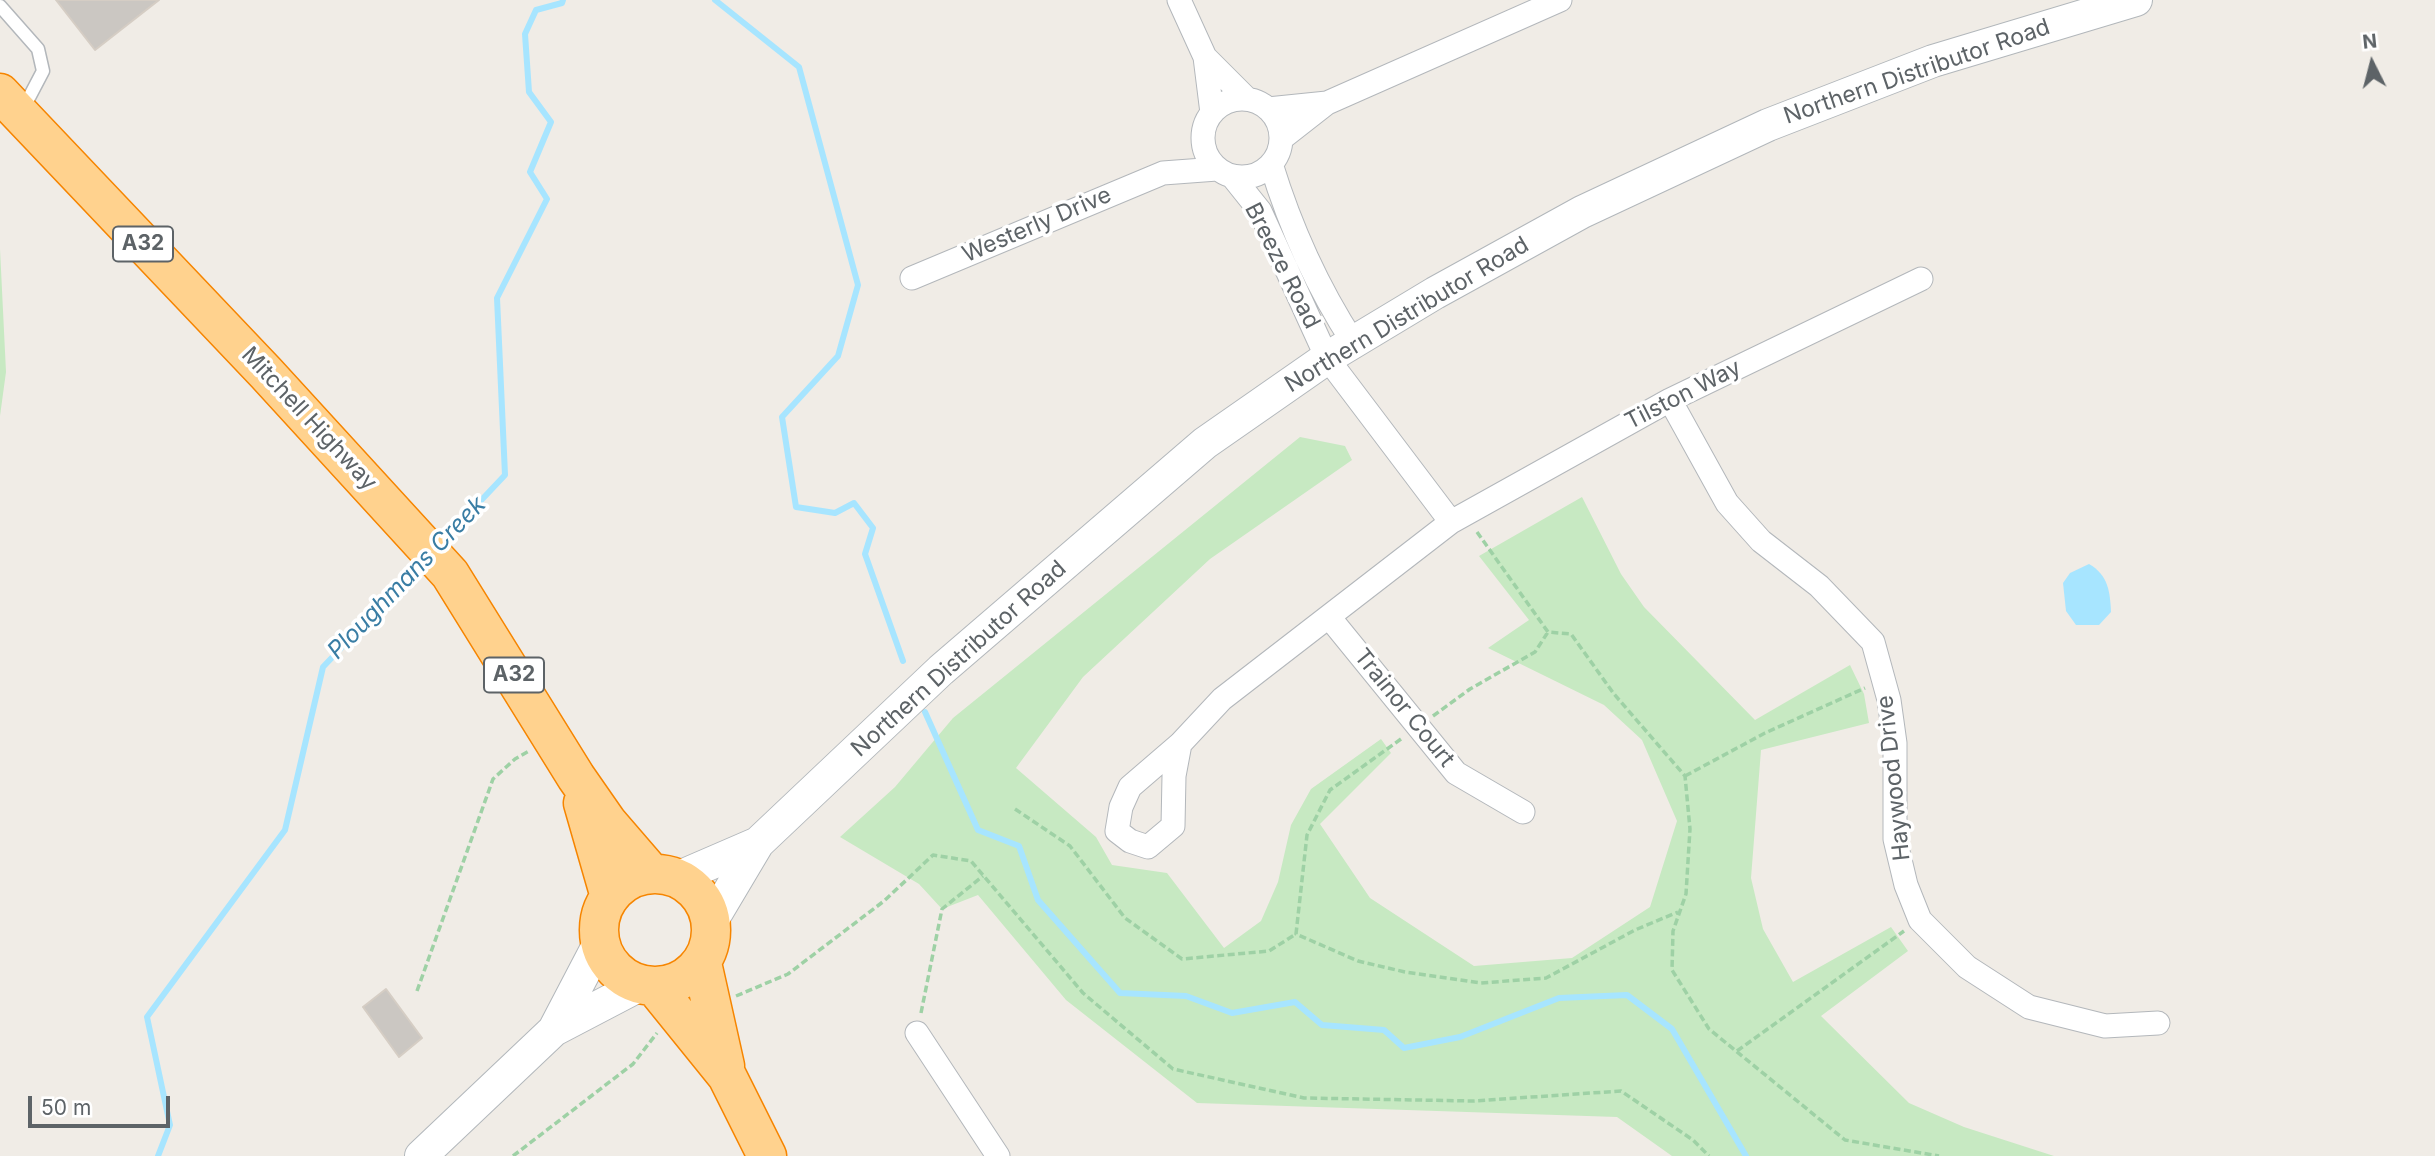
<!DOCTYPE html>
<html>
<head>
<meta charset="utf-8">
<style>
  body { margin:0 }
  #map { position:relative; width:2435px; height:1156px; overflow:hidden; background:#f0ece6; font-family:Inter,sans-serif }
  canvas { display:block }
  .north { position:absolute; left:2337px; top:28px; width:70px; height:70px; -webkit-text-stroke:5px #fff; paint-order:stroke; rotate:354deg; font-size:19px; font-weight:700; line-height:28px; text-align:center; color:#5d6367 }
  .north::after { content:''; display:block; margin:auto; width:24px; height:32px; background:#5d6367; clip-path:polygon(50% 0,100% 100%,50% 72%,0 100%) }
  .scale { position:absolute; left:28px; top:1096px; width:142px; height:32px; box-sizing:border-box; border:4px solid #5d6367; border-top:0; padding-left:9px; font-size:21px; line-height:24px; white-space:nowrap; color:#5d6367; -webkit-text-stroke:5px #fff; paint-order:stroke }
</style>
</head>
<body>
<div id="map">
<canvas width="2435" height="1156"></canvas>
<div class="north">N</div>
<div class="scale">50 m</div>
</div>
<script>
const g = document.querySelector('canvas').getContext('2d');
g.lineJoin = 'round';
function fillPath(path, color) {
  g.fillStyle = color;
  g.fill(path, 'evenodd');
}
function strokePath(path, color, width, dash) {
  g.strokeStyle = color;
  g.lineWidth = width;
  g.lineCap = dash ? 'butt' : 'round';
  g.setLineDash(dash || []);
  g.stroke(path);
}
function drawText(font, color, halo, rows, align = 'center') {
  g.font = font + ' Inter,sans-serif';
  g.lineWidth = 7;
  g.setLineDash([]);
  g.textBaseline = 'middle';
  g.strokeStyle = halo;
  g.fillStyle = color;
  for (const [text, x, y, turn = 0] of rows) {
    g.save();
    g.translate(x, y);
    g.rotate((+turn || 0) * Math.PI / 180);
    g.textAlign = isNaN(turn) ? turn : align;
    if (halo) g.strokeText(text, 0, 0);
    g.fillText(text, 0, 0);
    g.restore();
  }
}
fillPath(new Path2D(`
  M 0,249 L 6,372 L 0,416 Z
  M 1300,437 L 1345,446 L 1352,460 L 1210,559 L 1083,677 L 1016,768 L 1096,837 L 1112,865 L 1167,873 L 1224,948 L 1261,921 L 1278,882 L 1291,825 L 1311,789 L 1381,739 L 1391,753 L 1320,824 L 1370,898 L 1474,966 L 1572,958 L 1650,907 L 1677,821 L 1642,740 L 1604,705 L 1488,648 L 1529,620 L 1479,556 L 1582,497 L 1621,574 L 1644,607 L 1755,720 L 1850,665 L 1864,694 L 1869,723 L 1761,750 L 1751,878 L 1763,929 L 1793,982 L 1891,927 L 1908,951 L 1821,1016 L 1909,1103 L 1964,1127 L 2054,1156 L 1672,1156 L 1617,1117 L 1197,1103 L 1066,1000 L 978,895 L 942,909 L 919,884 L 840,837 L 895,787 L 953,718 Z`), '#c7e9c2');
fillPath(new Path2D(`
  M 2089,564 C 2108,575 2110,591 2111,612 L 2099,625 L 2076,625 L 2066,611 L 2063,583 L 2070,573 Z`), '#a7e5ff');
strokePath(new Path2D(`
  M 715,0 L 799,67 L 858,285 L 838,356 L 782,417 L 796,507 L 835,513 L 854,503 L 873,528 L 865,554 L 903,661
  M 439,545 L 505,475 L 497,298 L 547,199 L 530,172 L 551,122 L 529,92 L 525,34 L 536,10 L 562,3 L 563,0
  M 925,712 L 978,830 L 1019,846 L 1038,900 L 1120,993 L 1186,996 L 1232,1013 L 1295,1002 L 1322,1025 L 1384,1030 L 1404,1048 L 1460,1037 L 1559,998 L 1627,995 L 1672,1029 L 1746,1156
  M 158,1156 L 170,1125 L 147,1017 L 285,830 L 323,667 L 422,563`), '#a7e5ff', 6);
const building = new Path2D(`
  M 56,0 L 159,0 L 95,50 Z
  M 386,989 L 422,1038 L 399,1057 L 363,1007 Z`);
fillPath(building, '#cbc7c2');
strokePath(building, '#d5cdc4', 2);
const lane = new Path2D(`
  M 0,6 L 38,49 L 43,71 L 22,111`);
const street = new Path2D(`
  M 1179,0 L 1205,57 L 1212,113
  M 1205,57 L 1247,99
  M1203 138a39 39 0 1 1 78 0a39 39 0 1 1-78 0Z
  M 1268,109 L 1327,103
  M 1281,139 L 1327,103 L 1560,0
  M 1271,164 C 1291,229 1316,285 1353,342
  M 1232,176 L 1260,211 L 1327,358 L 1451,522
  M 912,278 L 1163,173 L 1217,169
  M 1670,400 L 1727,503 L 1761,541 L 1819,586 L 1873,642 L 1889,700 L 1895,743 L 1895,839 L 1906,885 L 1920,920 L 1967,967 L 2029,1007 L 2105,1026 L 2158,1023
  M 1329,617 L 1456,773 L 1523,812
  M 1180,744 L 1174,776 L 1173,826 L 1148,847 L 1130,841 L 1117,831 L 1121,807 L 1130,787 L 1180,744 L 1222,699 L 1451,522 L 1670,400 L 1921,279
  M 917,1033 L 998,1156`);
const secondary = new Path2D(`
  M 677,878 L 758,843
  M 711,922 L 758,843 L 941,670 L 1205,443 L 1327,358 L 1435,293 L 1582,212 L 1768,125 L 1933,61 L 2136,0
  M 554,1030 L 600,942
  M 421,1156 L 554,1030 L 640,985`);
const highway = new Path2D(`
  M 0,93 L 266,373 L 450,574 L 576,777 L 608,823 L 652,874
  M 583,803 L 610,897
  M599 930a56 56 0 1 1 112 0a56 56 0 1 1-112 0Z
  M 702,963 L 725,1066
  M 655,987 L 727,1076 L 767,1156`);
strokePath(lane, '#b3b7bb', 15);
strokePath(street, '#b3b7bb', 25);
strokePath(secondary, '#b2b7bb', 34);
strokePath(highway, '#f68500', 41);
strokePath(new Path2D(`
  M 1477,532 L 1548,632 L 1571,634 L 1614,694 L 1685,776 L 1690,829 L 1686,894 L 1673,931 L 1672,970 L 1709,1029 L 1845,1140 L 1939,1156
  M 1433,716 L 1470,689 L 1535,652 L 1548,632
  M 1401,739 L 1330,790 L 1307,835 L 1296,934 L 1358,961 L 1405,972 L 1481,983 L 1546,978 L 1635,930 L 1678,912
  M 1685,776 L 1765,733 L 1865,688
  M 1015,809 L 1070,846 L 1125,918 L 1182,959 L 1269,951 L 1296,934
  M 417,991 L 493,779 L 515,759 L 529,751
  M 736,996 L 788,974 L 884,901 L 933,855 L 971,861 L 1083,993 L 1173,1069 L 1304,1098 L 1473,1101 L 1621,1091 L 1693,1140 L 1709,1156
  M 921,1013 L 942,909 L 983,876
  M 1737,1051 L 1904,931
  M 513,1156 L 633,1064 L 657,1033`), '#9ed1a5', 3.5, [7, 3.5]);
strokePath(lane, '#fff', 12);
strokePath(street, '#fff', 23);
strokePath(secondary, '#fff', 32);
strokePath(highway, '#ffd28e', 38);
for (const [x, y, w] of [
  [143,244,60],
  [514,675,60]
]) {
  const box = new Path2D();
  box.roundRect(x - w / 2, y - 17.5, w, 35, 5);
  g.fillStyle = '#fff';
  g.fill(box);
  strokePath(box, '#5d6367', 2);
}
drawText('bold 21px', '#5d6367', null, [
  ["A32",143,244],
  ["A32",514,675]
]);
drawText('23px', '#5d6367', '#fff', [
  ["Northern Distributor Road",1917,72,-19],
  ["Westerly Drive",1037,225,-23],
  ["Breeze Road",1282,266,63],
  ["Northern Distributor Road",1407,315,-31],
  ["Tilston Way",1683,395,-27],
  ["Mitchell Highway",309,419,47],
  ["Northern Distributor Road",959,659,-42],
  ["Trainor Court",1404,708,51],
  ["Haywood Drive",1894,778,-96]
]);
drawText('italic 24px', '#397da4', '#fff', [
  ["Ploughmans Creek",407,578,-46]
]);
</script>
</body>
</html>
